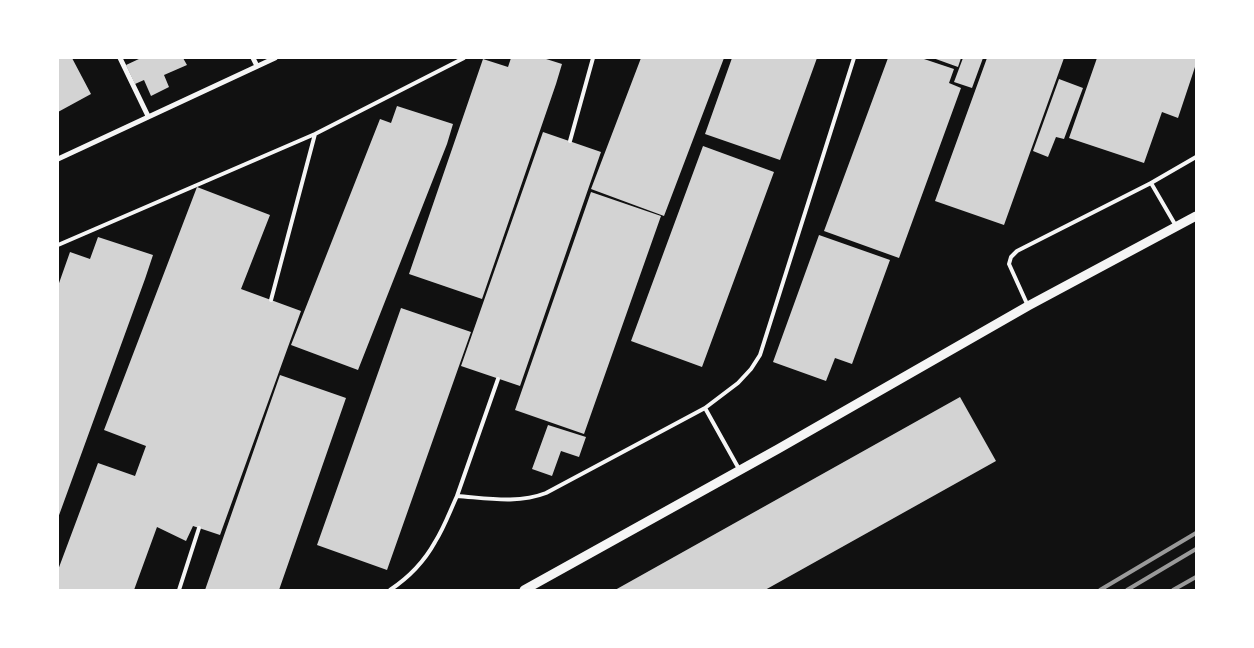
<!DOCTYPE html>
<html>
<head>
<meta charset="utf-8">
<style>
  body { margin:0 }
  #map { position:relative; width:1254px; height:648px; overflow:hidden; background:#111; font-family:Quicksand,sans-serif }
  canvas { display:block }
  .frame { position:absolute; inset:0; border:59px solid #fff; pointer-events:none }
</style>
</head>
<body>
<div id="map">
<canvas width="1254" height="648"></canvas>
<div class="frame"></div>
</div>
<script>
const g = document.querySelector('canvas').getContext('2d');
g.lineJoin = 'round';
function fillPath(path, color) {
  g.fillStyle = color;
  g.fill(path, 'evenodd');
}
function strokePath(path, color, width, dash) {
  g.strokeStyle = color;
  g.lineWidth = width;
  g.lineCap = dash ? 'butt' : 'round';
  g.setLineDash(dash || []);
  g.stroke(path);
}
fillPath(new Path2D(`
  M 58,58 L 72,58 L 91,94 L 58,112 Z
  M 140,58 L 183,58 L 187,65 L 164,75 L 169,87 L 151,96 L 144,80 L 135,84 L 126,65 L 141,58 Z
  M 511,58 L 543,58 L 562,64 L 556,84 L 482,299 L 409,274 L 483,59 L 508,67 Z
  M 641,58 L 724,58 L 664,216 L 591,189 Z
  M 732,58 L 817,58 L 780,160 L 705,134 Z
  M 888,58 L 921,58 L 954,69 L 949,83 L 961,88 L 899,258 L 824,231 Z
  M 933,58 L 961,58 L 958,67 Z
  M 963,58 L 983,58 L 972,88 L 954,82 Z
  M 987,58 L 1064,58 L 1004,225 L 935,201 Z
  M 1097,58 L 1196,58 L 1196,64 L 1178,118 L 1162,112 L 1144,163 L 1069,138 Z
  M 1059,79 L 1083,88 L 1064,139 L 1056,137 L 1048,157 L 1033,151 Z
  M 397,106 L 453,124 L 447,144 L 358,370 L 291,345 L 380,119 L 391,123 Z
  M 543,132 L 601,152 L 520,386 L 461,366 Z
  M 703,146 L 774,172 L 702,367 L 631,341 Z
  M 197,187 L 270,215 L 241,289 L 301,311 L 220,535 L 193,526 L 186,541 L 157,527 L 134,590 L 58,590 L 58,570 L 98,463 L 135,476 L 146,446 L 104,430 Z
  M 591,192 L 661,216 L 584,434 L 515,410 Z
  M 819,235 L 890,260 L 852,364 L 835,358 L 826,381 L 773,362 Z
  M 98,237 L 153,255 L 145,279 L 58,518 L 58,286 L 70,252 L 90,259 Z
  M 401,308 L 471,332 L 387,570 L 317,545 Z
  M 280,375 L 346,398 L 279,590 L 205,590 Z
  M 960,397 L 996,461 L 765,590 L 615,590 Z
  M 548,425 L 586,437 L 579,457 L 561,451 L 552,476 L 532,469 Z`), '#d3d3d3');
strokePath(new Path2D(`
  M 570,141 L 593,58
  M 1151,183 L 1176,226
  M 58,245 L 315,134 L 464,58
  M 271,300 L 315,134
  M 1028,306 L 1009,264 L 1011,257 L 1017,251 L 1151,183 L 1196,157
  M 705,408 L 739,469
  M 457,496 L 498,379
  M 179,590 L 199,528
  M 390,590 C 408,578 424,562 435,542 C 444,528 450,511 457,496 C 486,498 518,504 546,493 L 705,408 L 738,383 L 751,369 L 760,355 L 854,58`), '#f5f5f5', 4);
strokePath(new Path2D(`
  M 120,58 L 148,116
  M 253,58 L 257,66
  M 58,159 L 275,58`), '#f5f5f5', 5);
strokePath(new Path2D(`
  M 524,590 L 778,449 L 1028,306 L 1196,216`), '#f5f5f5', 9);
strokePath(new Path2D(`
  M 1100,590 L 1196,533
  M 1127,590 L 1196,549
  M 1173,590 L 1196,577`), '#9a9a9a', 4);
</script>
</body>
</html>
